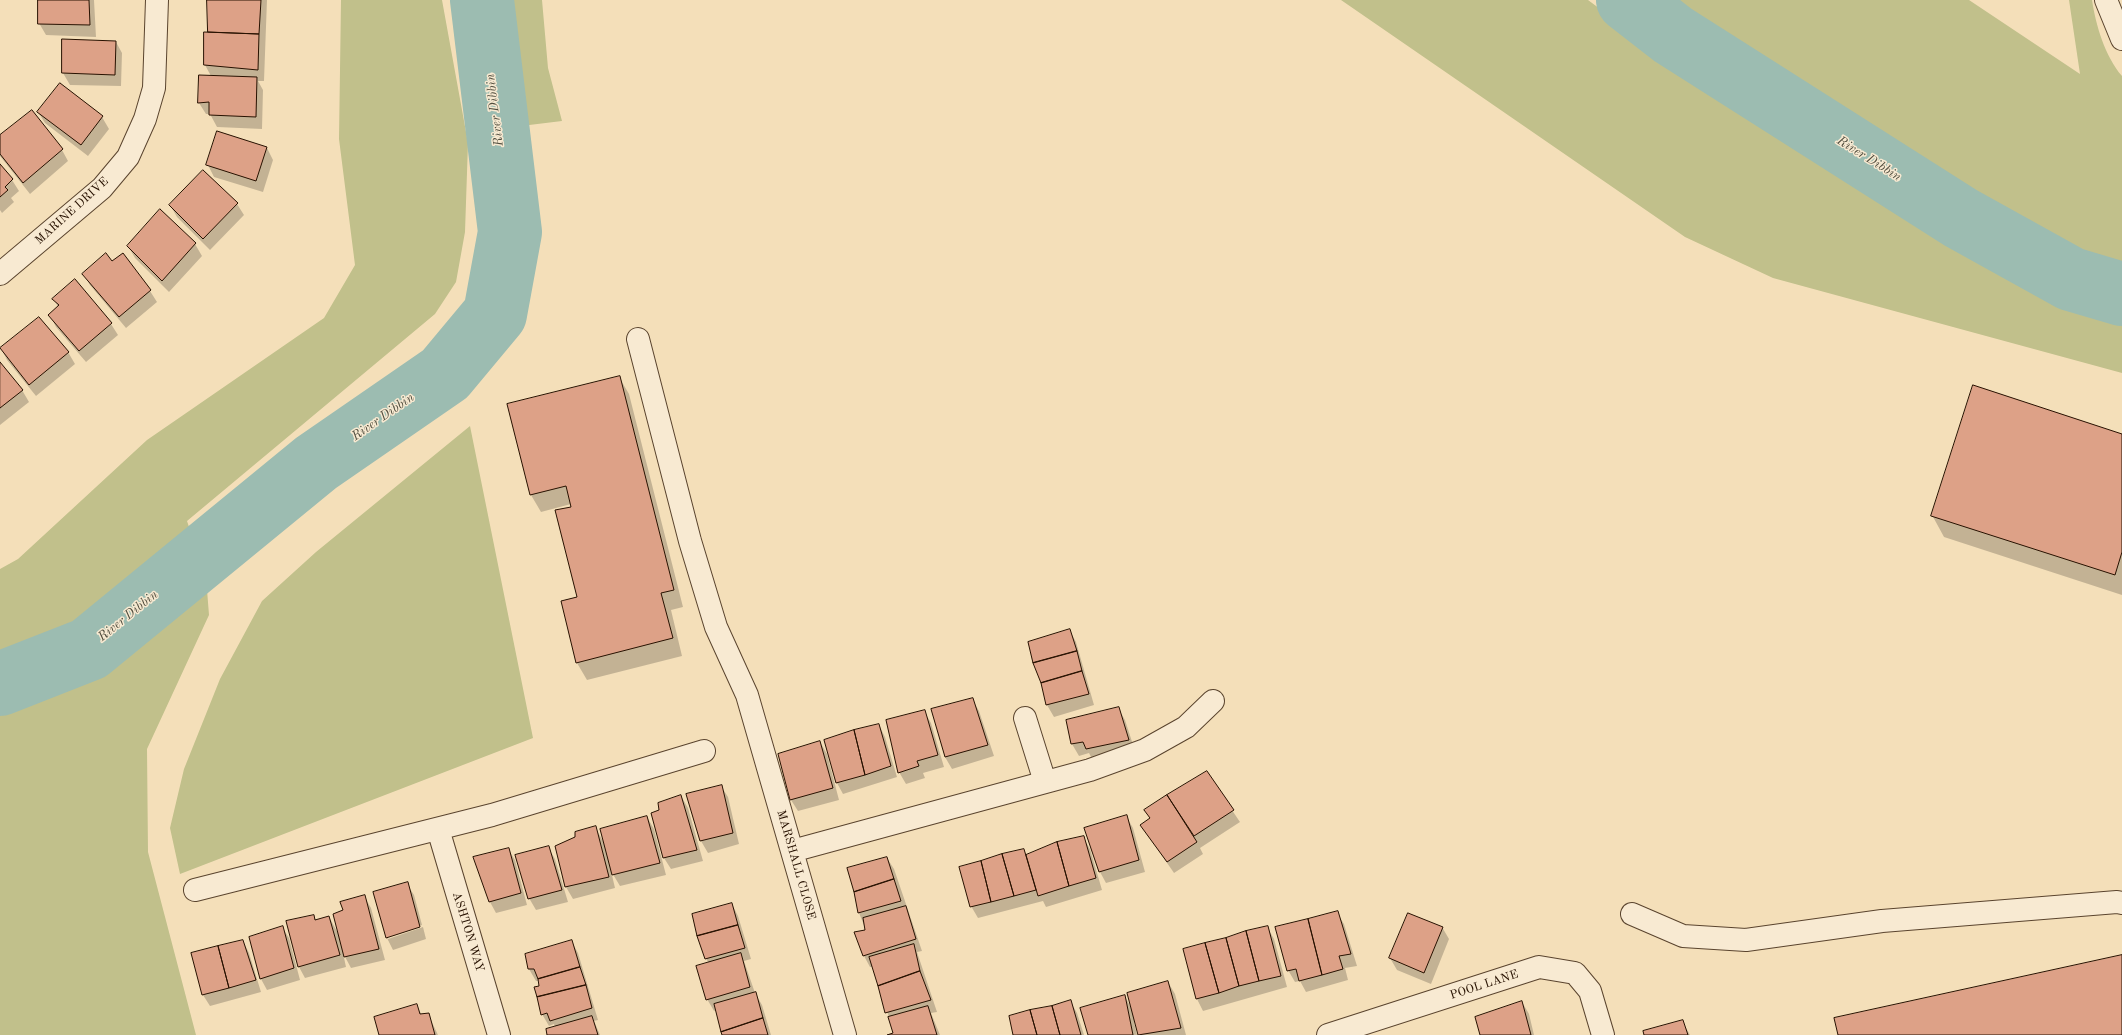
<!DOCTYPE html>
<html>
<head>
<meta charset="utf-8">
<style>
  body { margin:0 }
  canvas { display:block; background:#f4dfb9 }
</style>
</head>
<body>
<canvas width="2122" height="1035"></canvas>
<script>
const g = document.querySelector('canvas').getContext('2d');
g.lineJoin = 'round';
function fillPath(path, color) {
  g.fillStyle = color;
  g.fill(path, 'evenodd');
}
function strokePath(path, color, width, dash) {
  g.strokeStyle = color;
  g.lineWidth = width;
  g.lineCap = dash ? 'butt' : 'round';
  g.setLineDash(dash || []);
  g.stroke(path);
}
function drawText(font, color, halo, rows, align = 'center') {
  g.font = font + ' "Old Standard TT",serif';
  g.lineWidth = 3;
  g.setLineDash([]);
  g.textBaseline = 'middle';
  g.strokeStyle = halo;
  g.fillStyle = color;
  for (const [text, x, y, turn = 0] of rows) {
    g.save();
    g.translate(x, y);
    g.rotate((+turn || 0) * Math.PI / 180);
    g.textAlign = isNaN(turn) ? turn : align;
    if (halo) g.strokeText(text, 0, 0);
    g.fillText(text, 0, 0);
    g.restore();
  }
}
fillPath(new Path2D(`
  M 341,0 L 442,0 L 468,143 L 465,232 L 456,282 L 435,314 L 187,521 L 206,577 L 209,615 L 147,749 L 148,852 L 196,1035 L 0,1035 L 0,569 L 18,559 L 147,440 L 324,318 L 355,265 L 339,139 Z
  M 504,0 L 542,0 L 548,68 L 562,121 L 521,126 Z
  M 1341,0 L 1588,0 L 1725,102 L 2071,293 L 2122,311 L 2122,373 L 1773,278 L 1685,237 Z
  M 1657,0 L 1969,0 L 2080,74 L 2069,0 L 2092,0 C 2096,26 2105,56 2122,76 L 2122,278 C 2068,262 2018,231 1970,203 C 1862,141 1759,71 1657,0 Z
  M 470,426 L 533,738 L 180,874 L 170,828 L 184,769 L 220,679 L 262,601 L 316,552 Z`), '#c1c08b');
fillPath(new Path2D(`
  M 39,0 L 94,0 L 96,37 L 46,35 L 39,23 Z
  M 209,0 L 267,0 L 264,81 L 258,81 L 263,90 L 262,129 L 217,127 L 210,114 L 206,114 L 199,103 L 211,76 L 205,65 L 209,33 Z
  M 116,42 L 122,53 L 121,86 L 70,85 L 63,73 Z
  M 38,112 L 102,117 L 109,129 L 88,156 L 45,123 Z
  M 218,133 L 267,148 L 273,160 L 263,192 L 214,177 L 208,165 Z
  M 0,137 L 62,150 L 68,161 L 30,194 L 0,156 Z
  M 0,166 L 12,180 L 19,191 L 11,198 L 14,202 L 2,213 L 0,210 Z
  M 237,204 L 244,215 L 210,250 L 177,217 L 170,205 Z
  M 160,210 L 195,244 L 202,256 L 169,292 L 135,258 L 128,246 Z
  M 112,262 L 150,291 L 157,302 L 126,328 L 90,285 L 84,274 Z
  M 54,299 L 111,324 L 118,335 L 86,362 L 56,327 L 50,315 L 58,307 Z
  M 1,348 L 68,352 L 75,364 L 36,396 L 7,360 Z
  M 0,363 L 22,390 L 29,402 L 0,425 Z
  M 619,377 L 629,394 L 683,607 L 671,610 L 682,656 L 587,680 L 577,663 L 578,598 L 571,504 L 541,512 L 531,495 Z
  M 2122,435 L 2122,595 L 1944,537 L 1932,515 Z
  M 1070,631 L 1076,642 L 1094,705 L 1054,717 L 1047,705 L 1042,683 Z
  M 972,699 L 979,711 L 994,756 L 952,769 L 945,757 L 932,710 Z
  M 1118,708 L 1125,720 L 1135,751 L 1093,761 L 1089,753 L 1079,756 L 1072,744 L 1067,721 Z
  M 924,711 L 931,723 L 944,767 L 923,773 L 925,778 L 906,784 L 899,772 Z
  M 879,725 L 885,737 L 897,777 L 843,794 L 837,783 Z
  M 820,742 L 827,754 L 839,800 L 798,811 L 791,800 L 780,754 Z
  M 1207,773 L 1240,822 L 1200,848 L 1203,854 L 1174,873 L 1141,825 L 1150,819 L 1146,811 Z
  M 721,786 L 728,797 L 739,844 L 708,853 L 701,841 L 688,794 Z
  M 681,796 L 688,808 L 703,861 L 671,869 L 664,858 L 661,810 Z
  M 1126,816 L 1133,828 L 1145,872 L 1106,883 L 1100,872 Z
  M 647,817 L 654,829 L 666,875 L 620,886 L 611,871 L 615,888 L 573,899 L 566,887 L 556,846 L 595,827 L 603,841 Z
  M 1083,837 L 1090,849 L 1102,890 L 1046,907 L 1043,901 L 978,918 L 971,906 L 1024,850 L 1027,856 Z
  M 548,847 L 555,859 L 568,902 L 536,910 L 529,898 Z
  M 508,849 L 515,860 L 527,905 L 496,913 L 490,902 Z
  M 887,858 L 894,869 L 922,951 L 917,952 L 937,1012 L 931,1013 L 940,1035 L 889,1035 L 894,1033 L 873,967 L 870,967 L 864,956 L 866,930 L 859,913 L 849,869 Z
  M 407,884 L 414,895 L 422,925 L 388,937 L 388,939 L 423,927 L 426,939 L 393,950 L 387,938 L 374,893 Z
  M 364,896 L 371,908 L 385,960 L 351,968 L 343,953 L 346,967 L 305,978 L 299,967 L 313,916 L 317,921 L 329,917 L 338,933 Z
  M 732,904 L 738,916 L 751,959 L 744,961 L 755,993 L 762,1005 L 771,1035 L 723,1035 L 716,1010 L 714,1011 L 707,999 L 709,964 L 706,958 Z
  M 1337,913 L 1344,924 L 1357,966 L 1345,968 L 1348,980 L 1306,992 L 1300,981 L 1295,982 L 1288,970 Z
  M 282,927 L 289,938 L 300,980 L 267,990 L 261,979 Z
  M 1267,927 L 1274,939 L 1287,987 L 1203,1011 L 1197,999 L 1184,950 Z
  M 1442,927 L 1449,939 L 1431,984 L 1397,970 L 1390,958 Z
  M 243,941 L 249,953 L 261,992 L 210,1006 L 203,995 Z
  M 572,942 L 578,953 L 598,1020 L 594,1021 L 600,1035 L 549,1035 L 555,1027 L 554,1024 L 549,1026 L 542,1014 L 539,981 L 536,981 L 529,969 L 526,955 Z
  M 1168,982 L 1175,994 L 1186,1035 L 1139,1035 L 1136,1022 L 1134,1022 L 1137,1035 L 1089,1035 L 1125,996 L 1131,1008 Z
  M 1070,1001 L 1077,1013 L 1084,1035 L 1014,1035 L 1010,1017 Z
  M 1522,1002 L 1529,1014 L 1534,1035 L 1481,1035 Z
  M 416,1005 L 422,1015 L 428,1014 L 438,1035 L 380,1035 Z
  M 1682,1021 L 1690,1035 L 1645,1035 Z`), '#0003');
strokePath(new Path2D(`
  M 1628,0 L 1673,35 L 1961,218 L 2071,279 L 2122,294
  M 0,684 L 89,649 L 316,463 L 445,374 L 495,314 L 510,232 L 482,0`), '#9cbcb1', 64);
const building = new Path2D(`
  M 38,0 L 89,0 L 90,25 L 38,24 Z
  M 207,0 L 261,0 L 259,34 L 208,32 Z
  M 204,32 L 259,34 L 258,70 L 204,65 Z
  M 62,39 L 116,41 L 115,75 L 62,73 Z
  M 199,75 L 257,77 L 256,117 L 209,115 L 209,102 L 198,103 Z
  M 60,83 L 103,116 L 81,145 L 37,112 Z
  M 32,110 L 63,149 L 23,183 L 0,154 L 0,135 Z
  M 217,131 L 267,147 L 256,181 L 206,165 Z
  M 0,164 L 13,179 L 5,187 L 8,190 L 0,197 Z
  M 203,170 L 238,203 L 203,239 L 169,205 Z
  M 160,209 L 196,243 L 162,281 L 127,246 Z
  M 106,253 L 112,261 L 123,253 L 151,290 L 119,317 L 82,274 Z
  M 75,279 L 112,323 L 79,351 L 48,315 L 59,305 L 52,299 Z
  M 39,317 L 69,352 L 29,385 L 0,348 Z
  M 0,362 L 23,390 L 0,408 Z
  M 620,376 L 674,590 L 661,593 L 673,638 L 576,663 L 561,601 L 577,597 L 555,510 L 571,507 L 566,486 L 530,495 L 507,404 Z
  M 1973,385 L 2122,434 L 2122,552 L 2115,575 L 1931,516 Z
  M 1070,629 L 1077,651 L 1033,663 L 1028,642 Z
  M 1077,651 L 1082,671 L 1041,683 L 1033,663 Z
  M 1082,671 L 1089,694 L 1046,705 L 1041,683 Z
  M 973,698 L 988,745 L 945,757 L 931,709 Z
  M 1119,707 L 1129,740 L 1086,749 L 1083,742 L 1071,744 L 1066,720 Z
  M 925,710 L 938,755 L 917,761 L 919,766 L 898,773 L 886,720 Z
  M 879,724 L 891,766 L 865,775 L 854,730 Z
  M 854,730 L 865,775 L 836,783 L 824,740 Z
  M 820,741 L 833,788 L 790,800 L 778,754 Z
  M 1207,771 L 1234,810 L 1194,836 L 1167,795 Z
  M 722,785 L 733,833 L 700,841 L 686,794 Z
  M 681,795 L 697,850 L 663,858 L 651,813 L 659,810 L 658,803 Z
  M 1167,795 L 1197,842 L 1167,862 L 1140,825 L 1150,818 L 1144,810 Z
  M 1127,815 L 1139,860 L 1099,872 L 1084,828 Z
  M 647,816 L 660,863 L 612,875 L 600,829 Z
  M 596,826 L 609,877 L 565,887 L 555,846 L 575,837 L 575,832 Z
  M 1084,836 L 1096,878 L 1069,886 L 1057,842 Z
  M 1057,842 L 1069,886 L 1038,896 L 1026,855 Z
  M 549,846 L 562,890 L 528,899 L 515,855 Z
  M 509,848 L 521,893 L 489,902 L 473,857 Z
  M 1024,849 L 1036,890 L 1014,896 L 1002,854 Z
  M 1002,854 L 1014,896 L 991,902 L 981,861 Z
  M 887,857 L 894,879 L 854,892 L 847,868 Z
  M 981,861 L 991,902 L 970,907 L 959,867 Z
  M 894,879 L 901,901 L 858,913 L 854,892 Z
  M 408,882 L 420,927 L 386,938 L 373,892 Z
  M 365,895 L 379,949 L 344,957 L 333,914 L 343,910 L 340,902 Z
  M 732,903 L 738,925 L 697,936 L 692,914 Z
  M 906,906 L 916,939 L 863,956 L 854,932 L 865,930 L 863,918 Z
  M 1338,911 L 1351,954 L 1339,956 L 1343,969 L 1322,975 L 1308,919 Z
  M 1408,913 L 1443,927 L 1424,973 L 1389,958 Z
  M 314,915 L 315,920 L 329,916 L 340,955 L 298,967 L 286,921 Z
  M 1308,919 L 1322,975 L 1299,981 L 1296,969 L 1287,971 L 1275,927 Z
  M 738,925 L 745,948 L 705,959 L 697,936 Z
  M 283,926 L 294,968 L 260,979 L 249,937 Z
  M 1268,926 L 1281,976 L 1259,981 L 1246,931 Z
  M 1246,931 L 1259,981 L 1239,986 L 1226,938 Z
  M 1226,938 L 1239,986 L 1219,993 L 1205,943 Z
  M 243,940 L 256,980 L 229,988 L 218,946 Z
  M 572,940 L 580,967 L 538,979 L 534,969 L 528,969 L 525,954 Z
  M 1205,943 L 1219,993 L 1196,999 L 1183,949 Z
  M 914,944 L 920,971 L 878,986 L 869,957 Z
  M 218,946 L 229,988 L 202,995 L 191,953 Z
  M 741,953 L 750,987 L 706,1000 L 696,966 Z
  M 2122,955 L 2122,1035 L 1838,1035 L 1834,1018 Z
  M 580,967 L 586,985 L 537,997 L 534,987 L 539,986 L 538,979 Z
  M 920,971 L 931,1000 L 885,1013 L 878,986 Z
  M 1168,981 L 1181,1028 L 1138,1035 L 1127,993 Z
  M 586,985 L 592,1008 L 550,1021 L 547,1013 L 541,1015 L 537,997 Z
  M 756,992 L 763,1018 L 721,1032 L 714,1004 Z
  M 1125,995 L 1133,1035 L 1088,1035 L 1080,1008 Z
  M 1071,1000 L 1081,1035 L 1060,1035 L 1052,1006 Z
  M 1522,1001 L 1531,1035 L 1480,1035 L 1475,1017 Z
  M 417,1004 L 420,1014 L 429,1013 L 435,1035 L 379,1035 L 374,1017 Z
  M 928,1006 L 937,1035 L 887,1035 L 893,1033 L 888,1017 Z
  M 1052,1006 L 1060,1035 L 1037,1035 L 1030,1010 Z
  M 1030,1010 L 1037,1035 L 1013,1035 L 1009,1016 Z
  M 592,1016 L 598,1035 L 547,1035 L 546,1029 Z
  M 763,1018 L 768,1035 L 722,1035 L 721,1032 Z
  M 1683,1020 L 1688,1035 L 1644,1035 L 1643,1031 Z`);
fillPath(building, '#dda187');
strokePath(building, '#271100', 1);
const minor = new Path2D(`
  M 2106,0 L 2122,39
  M 0,274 L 102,188 L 128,157 L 145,119 L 154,88 L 157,0
  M 638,339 L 690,541 L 716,627 L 747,695 L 845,1035
  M 1025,718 L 1045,782
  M 438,829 L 499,1035
  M 792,851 L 1090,770 L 1145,750 L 1186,727 L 1213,701
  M 195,890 L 492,815 L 704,751
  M 1632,914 L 1683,936 L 1746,940 L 1882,921 L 2117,902 L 2122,903
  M 1328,1035 L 1539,967 L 1575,973 L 1590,991 L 1603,1035`);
strokePath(minor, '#5a442e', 24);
strokePath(minor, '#f8ead2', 22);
drawText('12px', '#271100', '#f8ead2', [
  ["MARINE DRIVE",72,211,-42],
  ["MARSHALL CLOSE",796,865,74],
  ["ASHTON WAY",468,932,73],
  ["POOL LANE",1484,985,-18]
]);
drawText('italic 13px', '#504d3e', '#f8ead2', [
  ["River Dibbin",495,110,-97],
  ["River Dibbin",1869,159,32],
  ["River Dibbin",383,417,-35],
  ["River Dibbin",128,616,-39]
]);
</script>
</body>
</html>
